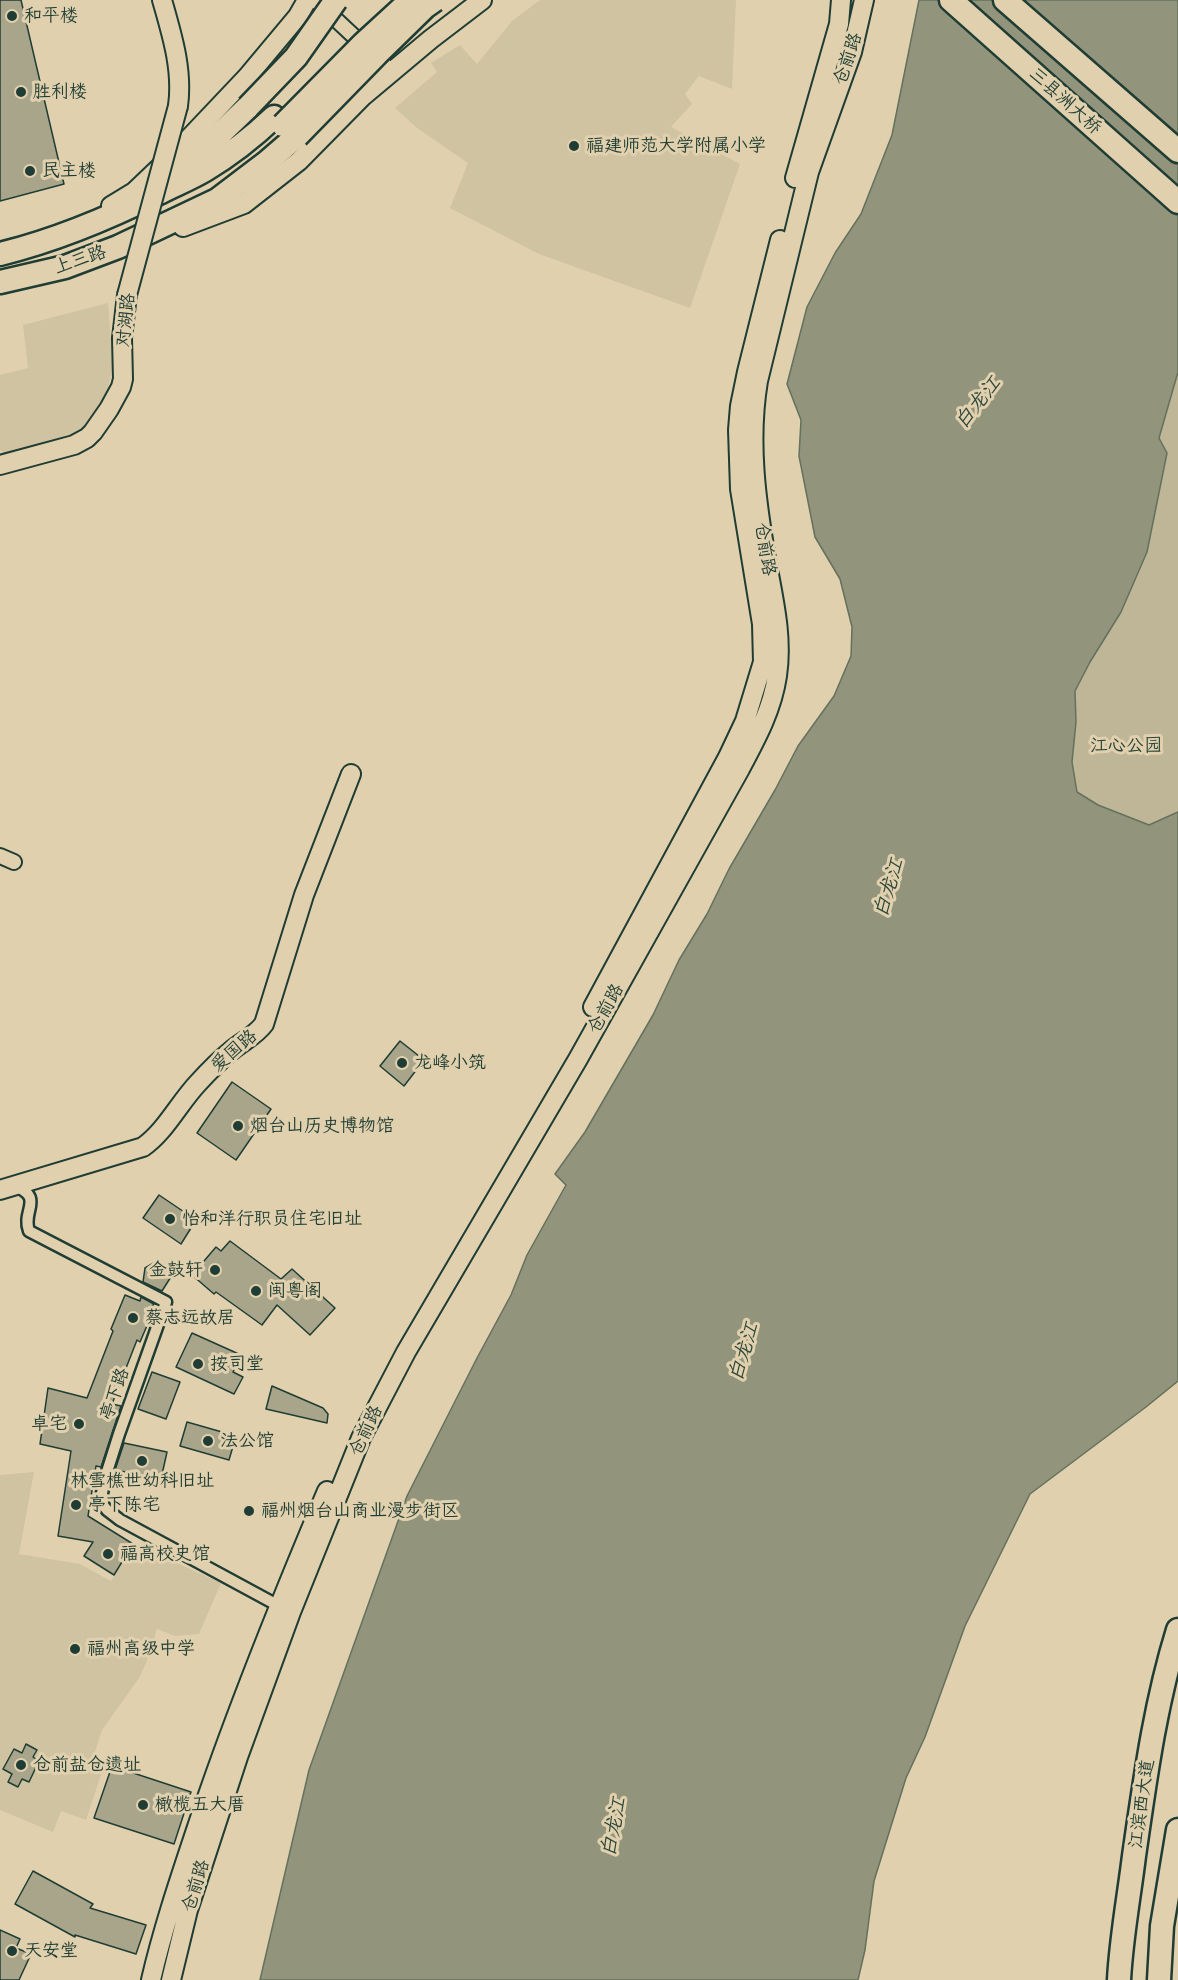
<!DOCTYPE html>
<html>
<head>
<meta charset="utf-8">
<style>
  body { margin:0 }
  canvas { display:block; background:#e1d0ad }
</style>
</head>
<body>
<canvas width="1178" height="1980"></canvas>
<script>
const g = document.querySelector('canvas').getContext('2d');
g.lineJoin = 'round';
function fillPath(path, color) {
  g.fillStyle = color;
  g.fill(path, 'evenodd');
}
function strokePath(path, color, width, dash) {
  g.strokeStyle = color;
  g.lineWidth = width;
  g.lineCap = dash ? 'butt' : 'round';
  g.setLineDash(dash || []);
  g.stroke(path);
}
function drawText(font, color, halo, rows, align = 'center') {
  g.font = font + ' "Comic Neue","LXGW WenKai TC",sans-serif';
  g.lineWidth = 6;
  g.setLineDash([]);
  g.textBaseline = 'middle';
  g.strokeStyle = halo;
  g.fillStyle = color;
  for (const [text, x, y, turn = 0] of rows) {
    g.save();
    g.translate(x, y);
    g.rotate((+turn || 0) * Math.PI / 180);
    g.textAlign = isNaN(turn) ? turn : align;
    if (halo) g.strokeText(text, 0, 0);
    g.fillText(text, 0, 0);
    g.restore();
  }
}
fillPath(new Path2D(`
  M 540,0 L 736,0 L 732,89 L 699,76 L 685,94 L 692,104 L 671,127 L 740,164 L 690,308 L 539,254 L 450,208 L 468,163 L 417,128 L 395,108 L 437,72 L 431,63 L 460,45 L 477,64 L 512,21 Z
  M 108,303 L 113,367 L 107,392 L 98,407 L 82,429 L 70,437 L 8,457 L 0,450 L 0,375 L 28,368 L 23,325 Z
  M 34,1472 L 19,1554 L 80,1564 L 111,1581 L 135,1544 L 221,1583 L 199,1634 L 175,1636 L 157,1629 L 146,1663 L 139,1678 L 102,1730 L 93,1758 L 105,1763 L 86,1820 L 61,1811 L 53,1832 L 0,1810 L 0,1475 Z`), '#d0c3a2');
fillPath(new Path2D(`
  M 1178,372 L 1178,812 L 1149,825 L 1098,805 L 1077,792 L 1072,762 L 1076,722 L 1075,691 L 1090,662 Z`), '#beb697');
const water = new Path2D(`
  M 919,0 L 1178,0 L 1178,372 L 1159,438 L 1167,453 L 1147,552 L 1121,612 L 1090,662 L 1075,691 L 1076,722 L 1072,762 L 1077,792 L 1098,805 L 1149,825 L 1178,812 L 1178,1381 L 1146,1407 L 1030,1494 L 965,1626 L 925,1737 L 906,1778 L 874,1881 L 865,1950 L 858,1980 L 260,1980 L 309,1770 L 407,1496 L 477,1358 L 511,1295 L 527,1255 L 566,1185 L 555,1174 L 585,1132 L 653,1015 L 679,960 L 707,914 L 729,869 L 775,790 L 798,746 L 834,696 L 851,656 L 852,627 L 840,579 L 815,537 L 799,456 L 801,420 L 787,384 L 807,307 L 835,253 L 861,214 L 892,135 Z`);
fillPath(water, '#92947b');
strokePath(water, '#64715f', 1.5);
const building = new Path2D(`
  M 0,0 L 21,0 L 64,184 L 0,201 Z
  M 400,1041 L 424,1060 L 404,1086 L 380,1066 Z
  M 232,1082 L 271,1109 L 236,1160 L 197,1133 Z
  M 159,1195 L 196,1220 L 181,1244 L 143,1218 Z
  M 230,1241 L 281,1279 L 292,1269 L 335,1308 L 310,1335 L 277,1305 L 262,1325 L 216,1292 L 214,1294 L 192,1275 L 216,1247 L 221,1251 Z
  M 157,1261 L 174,1272 L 162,1291 L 143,1282 L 145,1268 Z
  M 125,1295 L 140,1301 L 141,1297 L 154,1304 L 152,1306 L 155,1307 L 140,1342 L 137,1340 L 112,1404 L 121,1406 L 101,1467 L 96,1466 L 88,1516 L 133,1544 L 114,1575 L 84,1556 L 93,1542 L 58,1536 L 71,1451 L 40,1444 L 48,1388 L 87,1398 L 113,1331 L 111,1329 Z
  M 192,1333 L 241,1355 L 233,1372 L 243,1377 L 234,1394 L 176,1367 Z
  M 152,1372 L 180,1382 L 166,1419 L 138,1409 Z
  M 272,1386 L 323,1408 L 328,1414 L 327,1423 L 266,1409 Z
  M 187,1422 L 236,1436 L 229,1460 L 180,1446 Z
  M 124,1443 L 167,1452 L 161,1479 L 115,1470 Z
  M 26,1744 L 37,1750 L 33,1757 L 39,1761 L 29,1782 L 22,1779 L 18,1787 L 8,1782 L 12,1774 L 3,1769 L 14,1749 L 22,1753 Z
  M 112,1766 L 191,1792 L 174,1844 L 94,1818 Z
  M 33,1871 L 93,1904 L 90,1908 L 146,1925 L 136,1954 L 75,1935 L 75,1937 L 15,1904 Z
  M 0,1930 L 20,1939 L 16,1948 L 31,1954 L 19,1980 L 0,1980 Z`);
fillPath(building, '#a8a58a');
strokePath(building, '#1f3d34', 1.5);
const pedestrian = new Path2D(`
  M 13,1185 C 46,1198 21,1210 29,1231 L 166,1302 L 119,1434 L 106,1475 L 102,1493 L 103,1505 L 107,1510 L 120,1520 L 279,1606`);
const minor = new Path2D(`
  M 315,0 L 392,72
  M 0,856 L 14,862`);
const tertiary = new Path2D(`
  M 162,0 C 172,35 183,70 178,106
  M 795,178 L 839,24 L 841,0
  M 111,206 L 134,192 L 176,152 L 247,77 L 298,16 L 307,0
  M 183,227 L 244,204 L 299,161 L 363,96 L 431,39 L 482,0
  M 0,465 L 74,445 L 87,438 L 93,432 L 109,409 L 121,387 L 123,379 L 122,338 L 127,295
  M 593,1007 L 728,757 L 745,721 L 763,662 L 762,624 L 740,489 L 738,430 L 740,406 L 747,372 L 780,240
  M 0,1190 L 143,1147 C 165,1132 179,1103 198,1083 C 208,1072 220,1060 231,1051 C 243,1041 255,1036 264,1024 L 304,895 L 351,774
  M 151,1980 C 163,1928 180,1878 197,1827 C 235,1713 280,1602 327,1491
  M 171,1980 L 188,1910 L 238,1757 L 291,1612 L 361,1438 L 406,1352 L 578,1059 L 740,769 C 756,739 772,710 777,676 C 783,636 773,598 766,558 C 756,500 748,441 758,381 L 809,172 L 852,52 L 864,0`);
const primary = new Path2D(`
  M 951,0 L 1178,202
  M 1005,0 L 1178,151
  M 173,179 L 248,107
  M 0,254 C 57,240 107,219 159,193 C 174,185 190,179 205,170 C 230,155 253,137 274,117
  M 0,282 L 65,267 L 118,247 L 217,200 L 267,162 L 297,136
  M 1119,1980 C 1121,1939 1129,1897 1134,1856 C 1145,1780 1155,1704 1178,1630
  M 1159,1980 L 1162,1926 L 1178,1830`);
strokePath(pedestrian, '#1f3d34', 15);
strokePath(minor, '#1f3d34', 18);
strokePath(tertiary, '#1f3d34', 22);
strokePath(primary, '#1f3d34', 27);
strokePath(pedestrian, '#e1d0ad', 10);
strokePath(minor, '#e1d0ad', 14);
strokePath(tertiary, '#e1d0ad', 18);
strokePath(primary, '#e1d0ad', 22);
const tertiaryBridge = new Path2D(`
  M 127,295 L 178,106`);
const primaryBridge = new Path2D(`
  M 248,107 L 296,57 L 336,0
  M 283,125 L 364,43 L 411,0
  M 297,136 L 377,54 L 425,7 L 435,0`);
strokePath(tertiaryBridge, '#1f3d34', 22, []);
strokePath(primaryBridge, '#1f3d34', 27, []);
strokePath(tertiaryBridge, '#e1d0ad', 18);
strokePath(primaryBridge, '#e1d0ad', 22);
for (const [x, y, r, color] of [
  [12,16,6,"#1f3d34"],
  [21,92,6,"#1f3d34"],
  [574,146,6,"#1f3d34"],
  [30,171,6,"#1f3d34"],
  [402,1063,6,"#1f3d34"],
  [238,1126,6,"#1f3d34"],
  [170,1219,6,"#1f3d34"],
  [215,1270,6,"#1f3d34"],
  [256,1291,6,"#1f3d34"],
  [133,1318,6,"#1f3d34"],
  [198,1364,6,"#1f3d34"],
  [79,1424,6,"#1f3d34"],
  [208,1441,6,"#1f3d34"],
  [142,1461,6,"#1f3d34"],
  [76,1505,6,"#1f3d34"],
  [249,1511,6,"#1f3d34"],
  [108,1554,6,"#1f3d34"],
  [75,1649,6,"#1f3d34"],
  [21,1765,6,"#1f3d34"],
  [143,1805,6,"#1f3d34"],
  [12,1951,6,"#1f3d34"]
]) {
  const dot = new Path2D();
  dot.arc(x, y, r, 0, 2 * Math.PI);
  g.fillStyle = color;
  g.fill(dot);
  strokePath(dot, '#e1d0ad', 2);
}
drawText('18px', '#1f3d34', '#e1d0ad', [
  ["和平楼",24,16],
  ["胜利楼",33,92],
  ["福建师范大学附属小学",586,146],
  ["民主楼",42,171],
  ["龙峰小筑",414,1063],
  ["烟台山历史博物馆",250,1126],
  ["怡和洋行职员住宅旧址",182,1219],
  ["金鼓轩",203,1270,"right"],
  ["闽粤阁",268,1291],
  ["蔡志远故居",145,1318],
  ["按司堂",210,1364],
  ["卓宅",67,1424,"right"],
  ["法公馆",220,1441],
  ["林雪樵世幼科旧址",142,1481,"center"],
  ["亭下陈宅",88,1505],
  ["福州烟台山商业漫步街区",261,1511],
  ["福高校史馆",120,1554],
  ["福州高级中学",87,1649],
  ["仓前盐仓遗址",33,1765],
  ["橄榄五大厝",155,1805],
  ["天安堂",24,1951]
], 'left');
drawText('18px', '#1f3d34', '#e1d0ad', [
  ["仓前路",848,59,-72],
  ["三县洲大桥",1065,101,42],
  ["上三路",80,260,-19],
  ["对湖路",126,320,-84],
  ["仓前路",765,549,81],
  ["仓前路",606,1009,-61],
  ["爱国路",234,1051,-41],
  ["亭下路",115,1394,-71],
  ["仓前路",366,1431,-65],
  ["江滨西大道",1142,1804,-82],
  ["仓前路",196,1886,-73]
]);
drawText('18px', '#274339', '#e1d0ad', [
  ["江心公园",1126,746]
]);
drawText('italic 20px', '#2a463b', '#e1d0ad', [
  ["白龙江",978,403,-51],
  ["白龙江",889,888,-73],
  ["白龙江",744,1352,-73],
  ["白龙江",614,1827,-79]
]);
</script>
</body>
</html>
